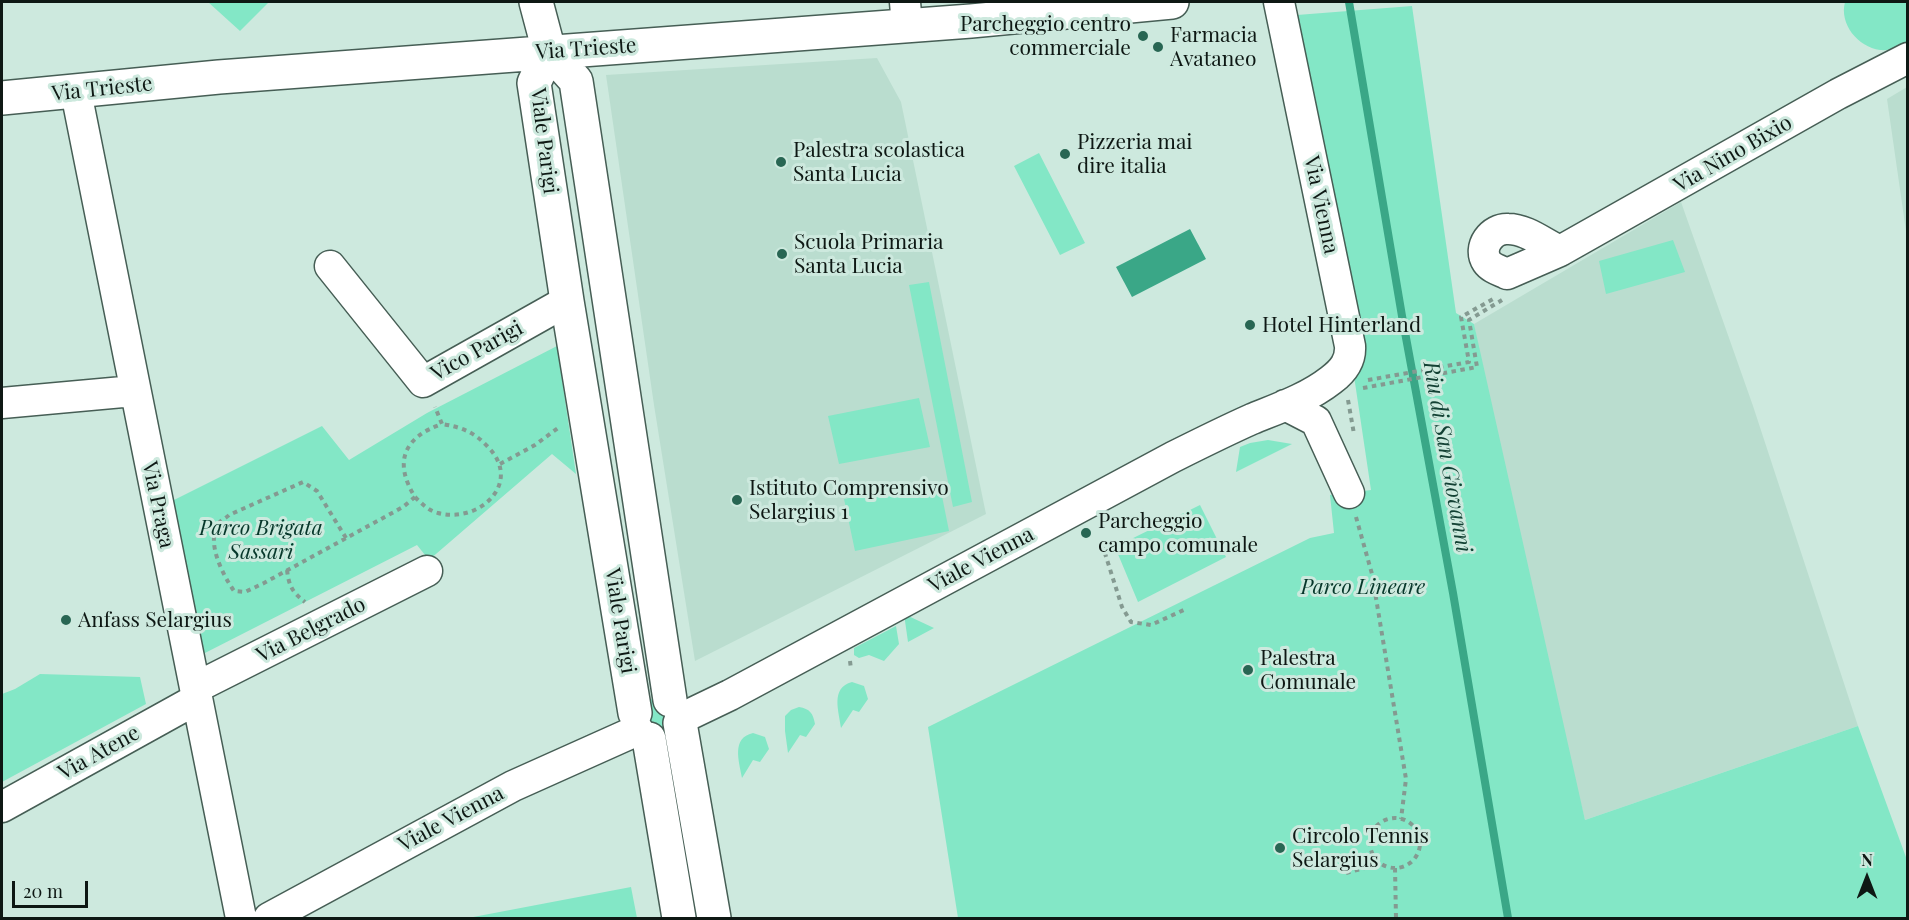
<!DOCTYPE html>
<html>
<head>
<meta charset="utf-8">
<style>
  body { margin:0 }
  #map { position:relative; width:1909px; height:920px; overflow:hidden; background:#cde9de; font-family:"Playfair Display",serif }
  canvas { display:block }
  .frame { position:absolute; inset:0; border:3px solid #0e1814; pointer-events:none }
  .north { position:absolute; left:1837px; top:848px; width:60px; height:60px; -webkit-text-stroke:4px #cde9de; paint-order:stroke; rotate:0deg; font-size:16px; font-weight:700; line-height:24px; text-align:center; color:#0e1814 }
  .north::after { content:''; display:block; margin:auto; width:21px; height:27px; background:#0e1814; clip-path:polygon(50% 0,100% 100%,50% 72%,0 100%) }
  .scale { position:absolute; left:12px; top:881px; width:76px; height:27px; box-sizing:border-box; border:3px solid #0e1814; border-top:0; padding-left:8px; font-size:18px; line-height:21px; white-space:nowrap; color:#0e1814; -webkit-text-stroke:4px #cde9de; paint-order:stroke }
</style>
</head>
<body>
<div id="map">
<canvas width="1909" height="920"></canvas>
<div class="frame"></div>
<div class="north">N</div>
<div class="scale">20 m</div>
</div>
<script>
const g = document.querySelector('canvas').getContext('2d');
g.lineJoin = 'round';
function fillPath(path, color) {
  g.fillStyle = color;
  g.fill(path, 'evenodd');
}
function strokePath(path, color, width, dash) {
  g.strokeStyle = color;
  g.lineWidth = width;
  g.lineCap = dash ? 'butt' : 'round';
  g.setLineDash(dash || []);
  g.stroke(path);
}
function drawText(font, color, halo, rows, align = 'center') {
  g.font = font + ' "Playfair Display",serif';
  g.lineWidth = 6;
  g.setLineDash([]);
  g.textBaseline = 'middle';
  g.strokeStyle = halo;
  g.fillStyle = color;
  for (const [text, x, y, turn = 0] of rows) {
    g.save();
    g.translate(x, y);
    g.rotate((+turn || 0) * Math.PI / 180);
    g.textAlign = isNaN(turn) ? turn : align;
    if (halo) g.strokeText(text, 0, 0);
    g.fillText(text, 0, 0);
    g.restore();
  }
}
fillPath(new Path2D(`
  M 877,58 L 901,102 L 986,514 L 695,661 L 654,405 L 606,75 Z
  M 1907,87 L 1907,238 L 1887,99 Z
  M 1681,202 L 1753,406 L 1858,726 L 1585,820 L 1509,518 L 1474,324 Z`), '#baddcf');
fillPath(new Path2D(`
  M 208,2 L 269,2 L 240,31 Z
  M 1845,2 L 1907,2 L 1907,42 C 1899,47 1890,51 1880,50 C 1858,47 1839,24 1845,2 Z
  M 1412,6 L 1456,313 L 1474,324 L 1585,820 L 1858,726 L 1907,860 L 1907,918 L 958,918 L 928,727 L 1310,538 L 1334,533 L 1330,495 L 1371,490 L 1354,376 L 1360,366 L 1297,15 Z
  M 1039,153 L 1085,243 L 1060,255 L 1014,166 Z
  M 1673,240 L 1685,272 L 1606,294 L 1599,261 Z
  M 929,282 L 972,502 L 953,507 L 909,285 Z
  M 557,346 L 576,474 L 552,454 L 429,560 L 417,545 L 203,654 L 172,501 L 322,426 L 349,460 L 427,413 Z
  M 919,398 L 930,447 L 839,464 L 828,416 Z
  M 1268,440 L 1292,444 L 1236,472 L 1240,447 L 1250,443 Z
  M 939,481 L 949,531 L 855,551 L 844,499 Z
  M 1200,505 L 1226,557 L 1138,602 L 1115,547 Z
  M 904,614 L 934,628 L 908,642 Z
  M 896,626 L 899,644 L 884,661 L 869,655 L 859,658 L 854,655 L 854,648 Z
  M 40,674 L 140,677 L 146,704 L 2,782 L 2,694 L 15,689 Z
  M 852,682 L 864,686 L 868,699 L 859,712 L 853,710 L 841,728 C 839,711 830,688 852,682 Z
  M 663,697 L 673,735 L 660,741 L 646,739 L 643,701 Z
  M 799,707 C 810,709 813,713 815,724 L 806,737 L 800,735 L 788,753 L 785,731 L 785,716 L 791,710 Z
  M 753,733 L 765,737 L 769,749 L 760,762 L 753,760 L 742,778 C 739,761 731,738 753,733 Z
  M 631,887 L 637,918 L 468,918 Z`), '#83e7c6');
fillPath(new Path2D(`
  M 1190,229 L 1206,259 L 1132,297 L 1116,267 Z`), '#3aa787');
strokePath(new Path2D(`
  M 1349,2 L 1402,316 L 1453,593 L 1508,918`), '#3aa787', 8);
const minor = new Path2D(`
  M 905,2 L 907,26
  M 76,92 L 241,918
  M 1560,251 C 1544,244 1527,229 1508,229 C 1492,228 1477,247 1487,262 C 1491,268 1501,271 1507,274 L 1560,251 L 1838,94 L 1908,58
  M 330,266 L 423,382 L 567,301
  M 2,403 L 134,391
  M 1285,405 L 1316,421 L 1349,493
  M 195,688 L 427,571
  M 680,719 L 730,695 L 1173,457 C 1199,444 1225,431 1252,419 C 1279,408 1308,398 1331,380 C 1343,371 1351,361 1350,346 L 1279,2
  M 2,807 L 197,699
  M 269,918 L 513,786 L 638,730`);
const tertiary = new Path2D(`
  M 536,2 L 549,51 L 576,81 L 670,700
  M 549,51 L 534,83 L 567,301 L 635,713
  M 2,98 L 219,77 L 971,21 L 1172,2
  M 680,723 L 714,918
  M 649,739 L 679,918`);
strokePath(minor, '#465e55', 33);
strokePath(tertiary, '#465e55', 36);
strokePath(new Path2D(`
  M 1368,380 L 1469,362 L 1461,317 L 1495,298
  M 1363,388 L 1477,367 L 1469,320 L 1502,300
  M 1348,400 L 1354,434
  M 500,464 L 535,445 L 558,428
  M 415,497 C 422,504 429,511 438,513 C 480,524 524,482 487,446 C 474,432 461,427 442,424
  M 1356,517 L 1372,574 L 1406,779 L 1401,819
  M 346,538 L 317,491 L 303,482 L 229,515 C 226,518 221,520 218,524 C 206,543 223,575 234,591 L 245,592 L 264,583 L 403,507 L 415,497 C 393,462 404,437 442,424 L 435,407
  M 1102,544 L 1122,607 L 1131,622 L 1151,625 L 1186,609
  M 287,570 C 289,586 292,592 305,602
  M 850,661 L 851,669
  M1370 843a25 25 0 1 1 50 0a25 25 0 1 1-50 0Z
  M 1395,868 L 1396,918
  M 1346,873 L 1372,866 L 1377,860`), '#849a91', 4, [4.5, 4.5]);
strokePath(minor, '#fff', 30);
strokePath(tertiary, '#fff', 33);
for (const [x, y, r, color] of [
  [1143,36,6,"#286653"],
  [1158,47,6,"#286653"],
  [1065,154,6,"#286653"],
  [781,162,6,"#286653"],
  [782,254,6,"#286653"],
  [1250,325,6,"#286653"],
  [737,500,6,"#286653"],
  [1086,533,6,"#286653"],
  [66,620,6,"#286653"],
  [1248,670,6,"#286653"],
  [1280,848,6,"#286653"]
]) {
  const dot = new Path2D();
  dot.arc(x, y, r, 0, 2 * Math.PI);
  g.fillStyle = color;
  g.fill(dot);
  strokePath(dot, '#cde9de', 2);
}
drawText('21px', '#0e1814', '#cde9de', [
  ["Parcheggio centro",1131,24,"right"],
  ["commerciale",1131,48,"right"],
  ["Farmacia",1170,35],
  ["Avataneo",1170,59],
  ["Pizzeria mai",1077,142],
  ["dire italia",1077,166],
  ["Palestra scolastica",793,150],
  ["Santa Lucia",793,174],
  ["Scuola Primaria",794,242],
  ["Santa Lucia",794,266],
  ["Hotel Hinterland",1262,325],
  ["Istituto Comprensivo",749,488],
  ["Selargius 1",749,512],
  ["Parcheggio",1098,521],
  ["campo comunale",1098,545],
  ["Anfass Selargius",78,620],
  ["Palestra",1260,658],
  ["Comunale",1260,682],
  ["Circolo Tennis",1292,836],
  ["Selargius",1292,860]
], 'left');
drawText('21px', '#0e1814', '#cde9de', [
  ["Via Trieste",586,49,-4],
  ["Via Trieste",102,89,-6],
  ["Viale Parigi",544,141,83],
  ["Via Nino Bixio",1733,154,-30],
  ["Via Vienna",1321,205,78],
  ["Vico Parigi",477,351,-29],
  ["Via Praga",158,505,78],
  ["Viale Vienna",981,560,-28],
  ["Viale Parigi",620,621,81],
  ["Via Belgrado",311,630,-27],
  ["Via Atene",99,753,-29],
  ["Viale Vienna",451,819,-28]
]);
drawText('italic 21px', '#06372a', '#cde9de', [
  ["Parco Brigata",261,528],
  ["Sassari",261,552],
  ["Parco Lineare",1363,587]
]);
drawText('italic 22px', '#134134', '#cde9de', [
  ["Riu di San Giovanni",1447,457,80]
]);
</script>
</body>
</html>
